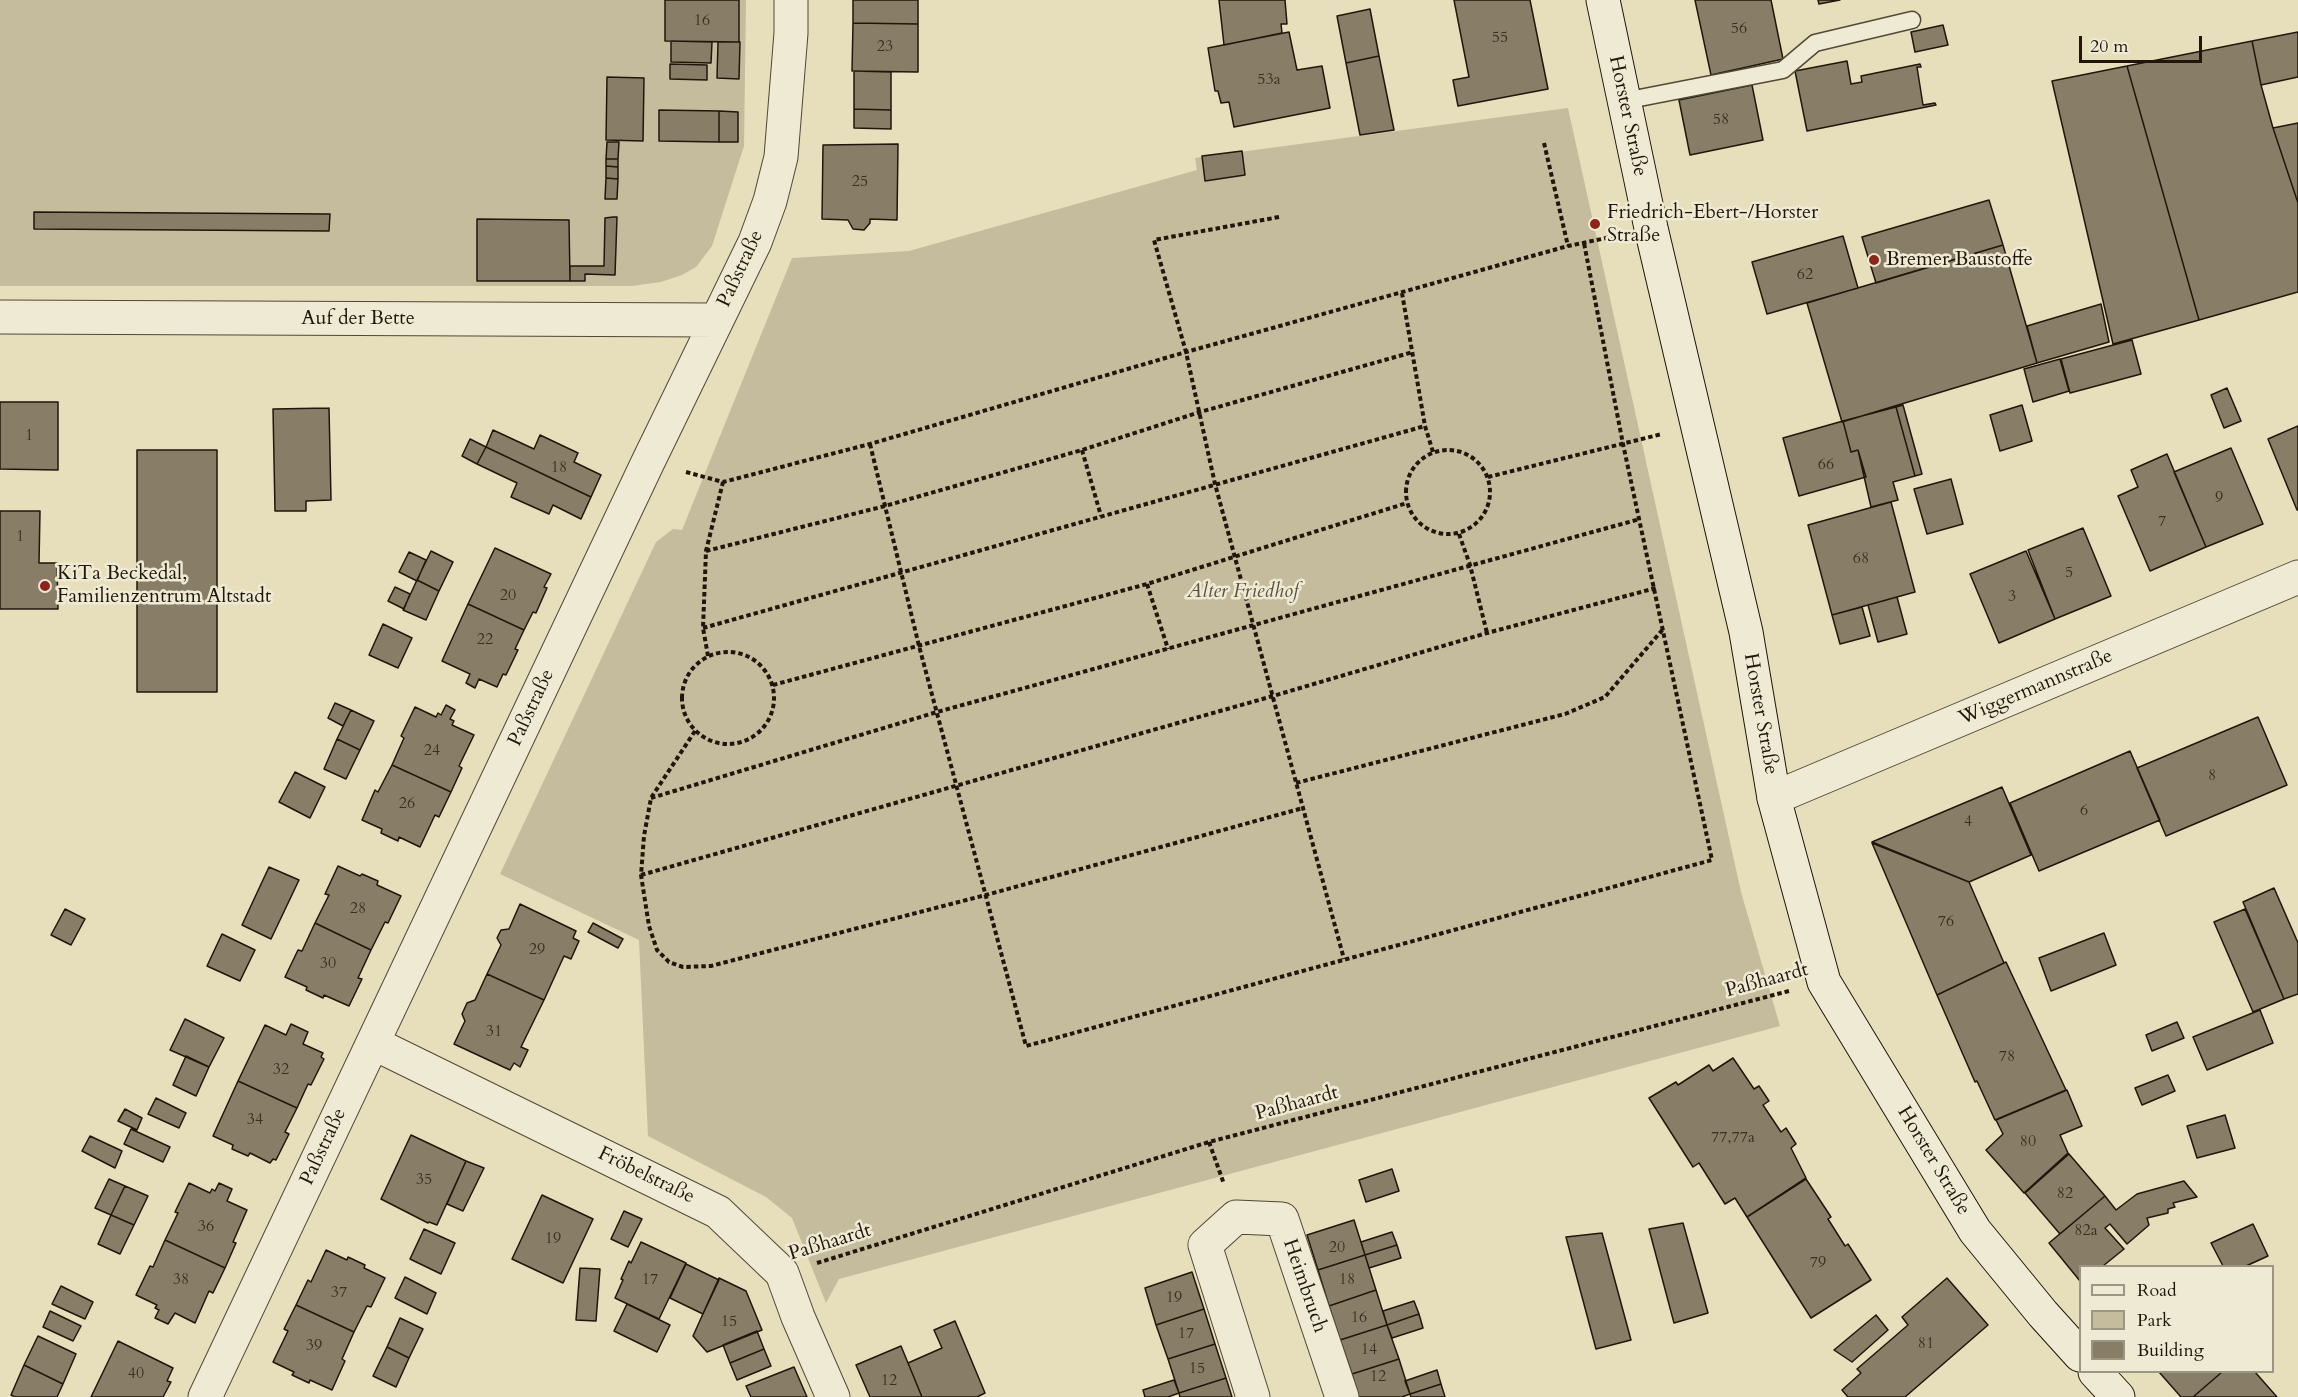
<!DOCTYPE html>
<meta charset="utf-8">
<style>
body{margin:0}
#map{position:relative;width:2298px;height:1397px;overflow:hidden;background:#e7debc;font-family:Cardo,serif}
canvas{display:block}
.legend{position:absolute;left:2079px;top:1265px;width:195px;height:108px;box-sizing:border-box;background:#efead3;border:2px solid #9d9583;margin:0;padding:8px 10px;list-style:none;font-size:18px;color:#21160a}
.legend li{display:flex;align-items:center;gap:12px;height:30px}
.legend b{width:30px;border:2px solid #9d9583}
.scale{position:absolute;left:2079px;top:36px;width:123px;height:27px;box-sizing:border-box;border:3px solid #21160a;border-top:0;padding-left:8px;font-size:18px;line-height:21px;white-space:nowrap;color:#21160a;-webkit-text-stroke:4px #efead3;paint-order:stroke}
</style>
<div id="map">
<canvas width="2298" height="1397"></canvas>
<ul class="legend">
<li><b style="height:8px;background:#efead3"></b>Road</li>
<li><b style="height:16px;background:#c5bc9e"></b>Park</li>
<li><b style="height:16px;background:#887e67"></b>Building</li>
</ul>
<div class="scale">20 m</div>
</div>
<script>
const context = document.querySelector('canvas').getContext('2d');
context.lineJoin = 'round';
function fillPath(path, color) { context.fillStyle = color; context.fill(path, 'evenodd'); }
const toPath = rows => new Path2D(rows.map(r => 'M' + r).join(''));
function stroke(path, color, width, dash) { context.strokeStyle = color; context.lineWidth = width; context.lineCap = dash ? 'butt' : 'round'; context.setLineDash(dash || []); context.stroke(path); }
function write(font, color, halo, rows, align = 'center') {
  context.font = font + ' Cardo,serif'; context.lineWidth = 5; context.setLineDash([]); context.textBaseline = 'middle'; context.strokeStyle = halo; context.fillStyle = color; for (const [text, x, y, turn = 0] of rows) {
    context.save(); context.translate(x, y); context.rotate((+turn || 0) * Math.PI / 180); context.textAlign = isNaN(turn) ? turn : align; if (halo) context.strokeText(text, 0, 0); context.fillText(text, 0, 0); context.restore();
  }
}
const green = toPath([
 [0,0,746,0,744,146,712,246,696,267,682,275,661,282,632,286,0,286],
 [1568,108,1741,892,1780,1026,839,1279,826,1303,792,1218,766,1197,648,1136,639,940,500,874,656,542,673,529,682,530,792,258,909,251,1197,170,1195,158]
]);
const building = toPath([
 [665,0,739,0,739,42,665,41,665,0],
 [853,0,918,0,918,24,853,23,853,0],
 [1219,0,1285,0,1287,24,1281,24,1282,33,1224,45,1219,0],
 [1454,0,1530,0,1548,89,1458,106,1453,80,1469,77,1454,0],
 [1695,0,1771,0,1783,59,1711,75,1695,0],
 [1818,0,1840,0,1819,4,1818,0],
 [1370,9,1379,56,1346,63,1337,16,1370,9],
 [853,23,918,24,918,72,852,71,853,23],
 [1943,25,1948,45,1915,52,1911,32,1943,25],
 [1289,32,1297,70,1322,66,1330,108,1234,127,1229,102,1221,103,1218,91,1215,91,1208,48,1289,32],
 [2298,32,2298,77,2261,85,2252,41,2298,32],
 [671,41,712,42,711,63,671,62,671,41],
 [2252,41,2261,85,2273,128,2298,203,2298,292,2199,320,2127,66,2252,41],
 [718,42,740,42,739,79,717,78,718,42],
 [1379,56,1394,130,1360,135,1346,63,1379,56],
 [1847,61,1851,84,1862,82,1861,76,1920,64,1921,67,1917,67,1923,105,1935,103,1936,105,1807,131,1795,71,1847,61],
 [670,64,707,65,707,80,670,79,670,64],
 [2127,66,2199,320,2113,344,2052,81,2127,66],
 [854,71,891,72,891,110,854,109,854,71],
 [607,77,644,78,643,141,606,140,607,77],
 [1752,85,1763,140,1690,155,1679,100,1752,85],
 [854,109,891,110,891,129,854,128,854,109],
 [659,110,719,111,719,142,659,141,659,110],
 [719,111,738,112,738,142,719,142,719,111],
 [2298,123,2298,203,2273,128,2298,123],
 [607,142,619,142,618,159,606,159,607,142],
 [898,144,897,220,870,219,870,223,864,230,853,229,848,220,822,219,823,145,898,144],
 [1242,151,1245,175,1205,181,1202,156,1242,151],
 [606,159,618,159,618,167,606,166,606,159],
 [606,166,618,167,618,179,606,178,606,166],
 [606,178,618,179,617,199,605,199,606,178],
 [1989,200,2003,245,1876,283,1862,237,1989,200],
 [34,212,330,214,329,231,34,229,34,212],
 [613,217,617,217,615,275,585,274,585,281,570,281,570,266,604,266,605,218,613,217],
 [477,219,569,220,570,281,477,281,477,219],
 [1843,236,1858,288,1767,314,1752,262,1843,236],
 [2003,245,2037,363,1842,422,1807,303,2003,245],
 [2101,304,2109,342,2037,363,2027,326,2101,304],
 [2132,340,2141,374,2070,393,2061,359,2132,340],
 [2060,359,2069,391,2033,402,2024,369,2060,359],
 [2227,388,2241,421,2224,428,2211,395,2227,388],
 [0,402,58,402,58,470,0,469,0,402],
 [1903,405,1922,474,1915,476,1896,407,1903,405],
 [2022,405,2032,441,2000,451,1990,415,2022,405],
 [1896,407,1915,476,1893,482,1898,500,1871,507,1858,450,1851,452,1843,421,1896,407],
 [329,408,331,500,306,501,306,511,275,511,273,409,329,408],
 [1843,421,1851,452,1858,450,1866,477,1799,496,1783,438,1843,421],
 [2298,426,2298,510,2297,510,2268,439,2298,426],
 [493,430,534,449,540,435,578,453,574,462,601,475,591,497,486,447,493,430],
 [470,439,486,447,477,464,462,456,470,439],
 [486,447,591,497,581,519,553,505,549,514,511,497,517,483,477,464,486,447],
 [2231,448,2263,524,2206,547,2174,472,2231,448],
 [137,450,217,450,217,692,137,692,137,450],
 [2167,454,2206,547,2150,571,2118,496,2138,487,2131,470,2167,454],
 [1951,479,1963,524,1927,534,1914,489,1951,479],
 [1891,502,1915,592,1832,615,1808,525,1891,502],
 [0,511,40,511,39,563,57,563,58,609,0,609,0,511],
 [2083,528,2111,596,2055,619,2028,550,2083,528],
 [495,548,551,574,544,587,547,588,536,613,533,612,524,630,468,604,495,548],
 [431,551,453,562,439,591,417,580,431,551],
 [2026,551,2055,619,1999,643,1970,574,2026,551],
 [409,552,426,560,417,581,399,572,409,552],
 [417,580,439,591,426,620,403,610,417,580],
 [395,587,410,594,404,609,388,601,395,587],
 [1897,597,1907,634,1878,642,1868,605,1897,597],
 [468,604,524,630,515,649,518,650,506,675,503,674,497,687,479,679,475,688,466,683,470,674,442,661,468,604],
 [1862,607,1870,636,1840,644,1832,615,1862,607],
 [383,624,412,638,398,668,369,655,383,624],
 [335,703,351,710,343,726,328,718,335,703],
 [446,705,455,710,450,719,454,721,452,725,474,735,459,766,462,768,451,792,392,765,404,738,401,736,415,707,436,717,438,713,441,715,446,705],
 [351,710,374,721,360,750,337,739,351,710],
 [2258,717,2287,785,2166,836,2137,768,2258,717],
 [337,739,360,750,346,779,324,769,337,739],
 [2130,751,2160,820,2039,871,2010,803,2130,751],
 [392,765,451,792,439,817,435,815,420,847,399,837,398,841,381,833,382,829,362,820,375,790,378,792,392,765],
 [295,772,325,787,310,818,279,802,295,772],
 [2002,787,2031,855,1969,882,1872,842,2002,787],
 [1872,843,1969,882,2004,963,1937,995,1872,843],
 [338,866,360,876,362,874,378,881,377,885,401,896,388,923,385,922,371,950,315,923,329,895,325,894,338,866],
 [269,867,299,880,271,939,242,925,269,867],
 [2274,888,2298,943,2298,994,2284,999,2243,902,2274,888],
 [520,904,576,931,573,938,579,941,571,959,564,956,544,1000,487,974,501,945,497,938,501,930,509,929,520,904],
 [65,909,85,919,71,945,51,935,65,909],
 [2245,909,2284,999,2253,1012,2214,922,2245,909],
 [315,923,371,950,358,978,362,979,349,1006,324,995,323,998,306,990,307,987,285,977,298,950,302,951,315,923],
 [593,923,623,939,618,948,588,932,593,923],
 [2104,933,2116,965,2051,991,2039,958,2104,933],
 [222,934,255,950,240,981,207,966,222,934],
 [2006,962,2066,1090,1995,1120,1977,1081,1975,1082,1937,995,2006,962],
 [487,974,544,1000,521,1047,528,1050,520,1067,514,1063,510,1070,454,1044,465,1021,462,1014,467,1003,475,1000,487,974],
 [2260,1010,2273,1043,2207,1070,2193,1037,2260,1010],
 [185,1019,224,1038,209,1067,170,1050,185,1019],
 [2177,1022,2184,1038,2152,1051,2146,1035,2177,1022],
 [291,1024,308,1032,303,1044,323,1053,321,1057,324,1059,311,1085,308,1084,297,1108,238,1081,265,1025,286,1035,291,1024],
 [186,1056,209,1067,196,1096,173,1085,186,1056],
 [1733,1058,1754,1089,1759,1086,1769,1101,1763,1105,1781,1132,1786,1128,1796,1144,1791,1148,1806,1178,1747,1217,1735,1198,1725,1204,1699,1163,1693,1167,1649,1098,1676,1082,1678,1085,1709,1065,1713,1071,1733,1058],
 [2168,1075,2175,1091,2142,1105,2135,1088,2168,1075],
 [238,1081,297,1108,285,1132,289,1134,276,1160,273,1159,270,1163,250,1153,248,1156,232,1149,233,1145,213,1136,238,1081],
 [2067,1090,2082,1126,2060,1135,2068,1153,2024,1193,1986,1150,2003,1134,1996,1120,2067,1090],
 [156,1098,186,1113,179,1128,148,1114,156,1098],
 [125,1109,142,1118,137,1130,118,1121,125,1109],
 [2225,1115,2235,1148,2197,1158,2187,1126,2225,1115],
 [131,1129,170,1147,163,1162,124,1144,131,1129],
 [411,1135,466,1161,437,1225,429,1222,428,1223,381,1199,411,1135],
 [90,1136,122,1151,115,1168,82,1151,90,1136],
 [2069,1154,2105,1196,2060,1234,2025,1193,2069,1154],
 [466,1161,484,1168,463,1211,447,1204,466,1161],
 [1392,1169,1399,1191,1366,1202,1359,1180,1392,1169],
 [109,1179,125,1186,111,1215,95,1208,109,1179],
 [1806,1179,1831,1217,1828,1219,1845,1246,1848,1244,1871,1280,1811,1318,1747,1217,1806,1179],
 [2184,1181,2197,1197,2173,1203,2175,1207,2168,1209,2168,1213,2147,1218,2149,1225,2127,1244,2110,1224,2105,1228,2124,1249,2103,1266,2080,1266,2080,1281,2049,1243,2105,1196,2116,1210,2137,1194,2184,1181],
 [189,1183,210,1193,212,1189,215,1191,219,1183,232,1189,227,1201,247,1210,233,1242,236,1243,225,1268,165,1240,178,1213,175,1212,189,1183],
 [125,1186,148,1196,134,1225,111,1215,125,1186],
 [542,1195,593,1219,563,1283,512,1259,542,1195],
 [624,1211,642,1219,628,1247,611,1239,624,1211],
 [111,1215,134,1225,120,1254,98,1244,111,1215],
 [1354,1220,1365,1255,1318,1270,1307,1235,1354,1220],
 [1683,1223,1708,1313,1674,1323,1649,1229,1683,1223],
 [2253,1224,2268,1256,2246,1266,2223,1266,2211,1243,2253,1224],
 [424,1229,455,1243,441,1274,410,1259,424,1229],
 [1392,1232,1397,1245,1365,1255,1361,1242,1392,1232],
 [1602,1233,1631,1340,1596,1349,1566,1237,1602,1233],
 [165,1240,225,1268,213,1293,209,1291,195,1323,175,1313,168,1324,155,1318,159,1310,155,1308,157,1305,136,1295,150,1266,153,1267,165,1240],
 [641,1242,686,1263,659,1319,615,1298,623,1280,621,1279,629,1261,631,1263,641,1242],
 [1397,1245,1401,1258,1369,1268,1365,1255,1397,1245],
 [326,1250,347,1260,348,1257,365,1265,364,1268,385,1278,371,1307,367,1306,354,1332,296,1305,308,1280,311,1282,326,1250],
 [1365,1255,1376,1290,1329,1306,1318,1270,1365,1255],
 [686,1264,719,1280,703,1314,670,1298,686,1264],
 [580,1268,600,1269,596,1321,576,1320,580,1268],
 [1192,1272,1204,1309,1156,1325,1145,1288,1192,1272],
 [405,1277,436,1293,427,1314,395,1298,405,1277],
 [719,1278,746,1291,762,1330,707,1352,693,1336,719,1278],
 [1947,1278,1988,1325,1905,1397,1848,1397,1842,1390,1861,1373,1857,1369,1908,1325,1902,1317,1947,1278],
 [61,1286,93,1302,85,1319,52,1304,61,1286],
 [1376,1290,1387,1325,1340,1340,1329,1306,1376,1290],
 [1414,1301,1419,1314,1387,1325,1383,1311,1414,1301],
 [627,1304,670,1325,657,1352,614,1331,627,1304],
 [296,1305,354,1332,342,1359,345,1361,332,1390,310,1380,309,1383,292,1375,294,1372,273,1362,288,1331,284,1329,296,1305],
 [1204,1309,1215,1344,1168,1359,1156,1325,1204,1309],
 [50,1311,81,1326,73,1341,43,1327,50,1311],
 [1419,1314,1423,1328,1392,1338,1387,1325,1419,1314],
 [1876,1315,1888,1330,1852,1362,1834,1350,1876,1315],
 [400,1318,423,1329,409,1358,387,1347,400,1318],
 [955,1321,985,1393,977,1397,922,1397,908,1363,942,1348,934,1330,955,1321],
 [1387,1325,1399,1359,1352,1374,1340,1340,1387,1325],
 [757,1331,764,1349,730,1363,723,1345,757,1331],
 [38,1336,76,1354,63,1384,24,1365,38,1336],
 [118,1341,173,1368,167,1381,171,1382,163,1397,91,1397,118,1341],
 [1215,1344,1226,1378,1179,1393,1168,1359,1215,1344],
 [901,1346,922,1397,870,1397,856,1365,901,1346],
 [387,1347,409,1358,396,1387,373,1376,387,1347],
 [764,1349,771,1366,737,1380,730,1363,764,1349],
 [1399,1359,1410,1394,1402,1397,1358,1397,1352,1374,1399,1359],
 [24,1365,63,1384,57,1397,15,1397,11,1395,24,1365],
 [794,1367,807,1397,751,1397,746,1386,794,1367],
 [1437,1370,1441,1384,1410,1394,1405,1381,1437,1370],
 [2159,1372,2222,1372,2193,1397,2181,1397,2159,1372],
 [2222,1372,2255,1372,2277,1397,2193,1397,2222,1372],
 [1226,1378,1232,1397,1180,1397,1179,1393,1226,1378],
 [1174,1380,1179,1393,1168,1397,1145,1397,1143,1390,1174,1380],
 [1441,1384,1445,1397,1411,1397,1410,1394,1441,1384]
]);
const path = toPath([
 [1544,143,1568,246],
 [1279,217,1154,240,1186,352,1215,484,1344,959],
 [1402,293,1425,426,1433,452],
 [870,444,919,646,1026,1046,1712,860,1623,444,1584,243],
 '1406 492a42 42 0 1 1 84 0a42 42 0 1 1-84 0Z',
 [1082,450,1101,516],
 [686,472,723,482,870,444,1186,352,1568,246,1616,236],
 [1488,477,1662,434],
 [1459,534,1470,565,1487,633],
 [706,551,885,506,1082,450,1200,412,1413,352],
 [1147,584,1168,649],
 [703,628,1425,426],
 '682 698a46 46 0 1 1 92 0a46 46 0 1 1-92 0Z',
 [708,656,703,628,706,551,723,482],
 [773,685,1147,584,1407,503],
 [695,731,651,798,644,836,641,875,649,926,657,950,669,962,683,967,711,966,986,895,1303,808],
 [1296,783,1565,714,1605,697,1664,628],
 [651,798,937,712,1640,519],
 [641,875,1273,696,1487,633,1656,588],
 [1209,1142,1224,1184],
 [817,1263,1209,1142,1789,991]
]);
const service = toPath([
 [1624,101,1783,70,1815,43,1912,20]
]);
const minor = toPath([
 [0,317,717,320],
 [1774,798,2298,577],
 [373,1043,718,1212,782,1273,798,1317,833,1397],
 [205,1397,648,462,755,242,770,201,781,157,791,33,791,0],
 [1253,1397,1205,1245,1236,1217,1282,1219,1342,1397]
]);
const secondary = toPath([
 [1603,0,1651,228,1746,632,1774,798,1824,982,1975,1231,2043,1314,2080,1355],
 [2095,1372,2118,1397]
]);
const markers = [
 [1595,224,6,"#8f2418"],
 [1874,260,6,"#8f2418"],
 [45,586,6,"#8f2418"]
];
const numberNames = [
 ["16",702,21],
 ["56",1739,29],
 ["55",1500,38],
 ["23",885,47],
 ["53a",1269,80],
 ["58",1721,120],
 ["25",860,182],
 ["62",1805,275],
 ["1",29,436],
 ["66",1826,465],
 ["18",559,468],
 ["9",2219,498],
 ["7",2162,522],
 ["1",20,537],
 ["68",1861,559],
 ["5",2069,573],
 ["20",508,596],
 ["3",2012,597],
 ["22",485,640],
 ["24",432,751],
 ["8",2212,776],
 ["26",407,804],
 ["6",2084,811],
 ["4",1968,822],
 ["28",358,909],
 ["76",1946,922],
 ["29",537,950],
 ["30",328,964],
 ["31",494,1032],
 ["78",2007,1057],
 ["32",281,1070],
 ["34",255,1120],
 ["77,77a",1733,1138],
 ["80",2028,1142],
 ["35",424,1180],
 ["82",2065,1194],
 ["36",206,1227],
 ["82a",2086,1231],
 ["19",553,1239],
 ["20",1337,1248],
 ["79",1818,1263],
 ["38",181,1280],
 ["17",650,1280],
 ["18",1347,1280],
 ["37",339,1293],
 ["19",1174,1298],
 ["16",1359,1318],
 ["15",729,1322],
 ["17",1186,1334],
 ["81",1926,1344],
 ["39",314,1346],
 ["14",1369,1350],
 ["15",1197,1369],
 ["40",136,1374],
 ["12",1378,1377],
 ["12",889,1381]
];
const streetNames = [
 ["Horster Straße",1627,116,78],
 ["Paßstraße",741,269,-65],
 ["Auf der Bette",358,319],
 ["Wiggermannstraße",2036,688,-23],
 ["Paßstraße",532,708,-65],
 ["Horster Straße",1760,714,80],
 ["Paßhaardt",1767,981,-15],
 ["Paßhaardt",1297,1104,-15],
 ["Paßstraße",324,1147,-65],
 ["Horster Straße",1933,1161,59],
 ["Fröbelstraße",646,1176,26],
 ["Paßhaardt",830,1243,-17],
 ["Heimbruch",1304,1286,71]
];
const poiNames = [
 ["Friedrich-Ebert-/Horster",1607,213],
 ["Straße",1607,236],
 ["Bremer Baustoffe",1886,260],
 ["KiTa Beckedal,",57,574],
 ["Familienzentrum Altstadt",57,597]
];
const parkNames = [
 ["Alter Friedhof",1243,592]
];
fillPath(green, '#c5bc9e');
fillPath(building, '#887e67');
stroke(building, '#21160a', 1.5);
stroke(service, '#524836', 19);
stroke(minor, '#524836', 35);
stroke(secondary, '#21160a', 35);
stroke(path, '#21160a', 4, [4.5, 3]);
stroke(service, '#efead3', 16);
stroke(minor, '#efead3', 33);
stroke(secondary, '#efead3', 33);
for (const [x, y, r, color] of markers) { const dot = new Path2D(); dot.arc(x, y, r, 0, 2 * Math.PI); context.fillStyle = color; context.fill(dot); stroke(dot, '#efead3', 2); }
write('16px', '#3b3021', null, numberNames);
write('20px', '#21160a', '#efead3', streetNames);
write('20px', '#21160a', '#efead3', poiNames, 'left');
write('italic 20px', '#5a503e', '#efead3', parkNames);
</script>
